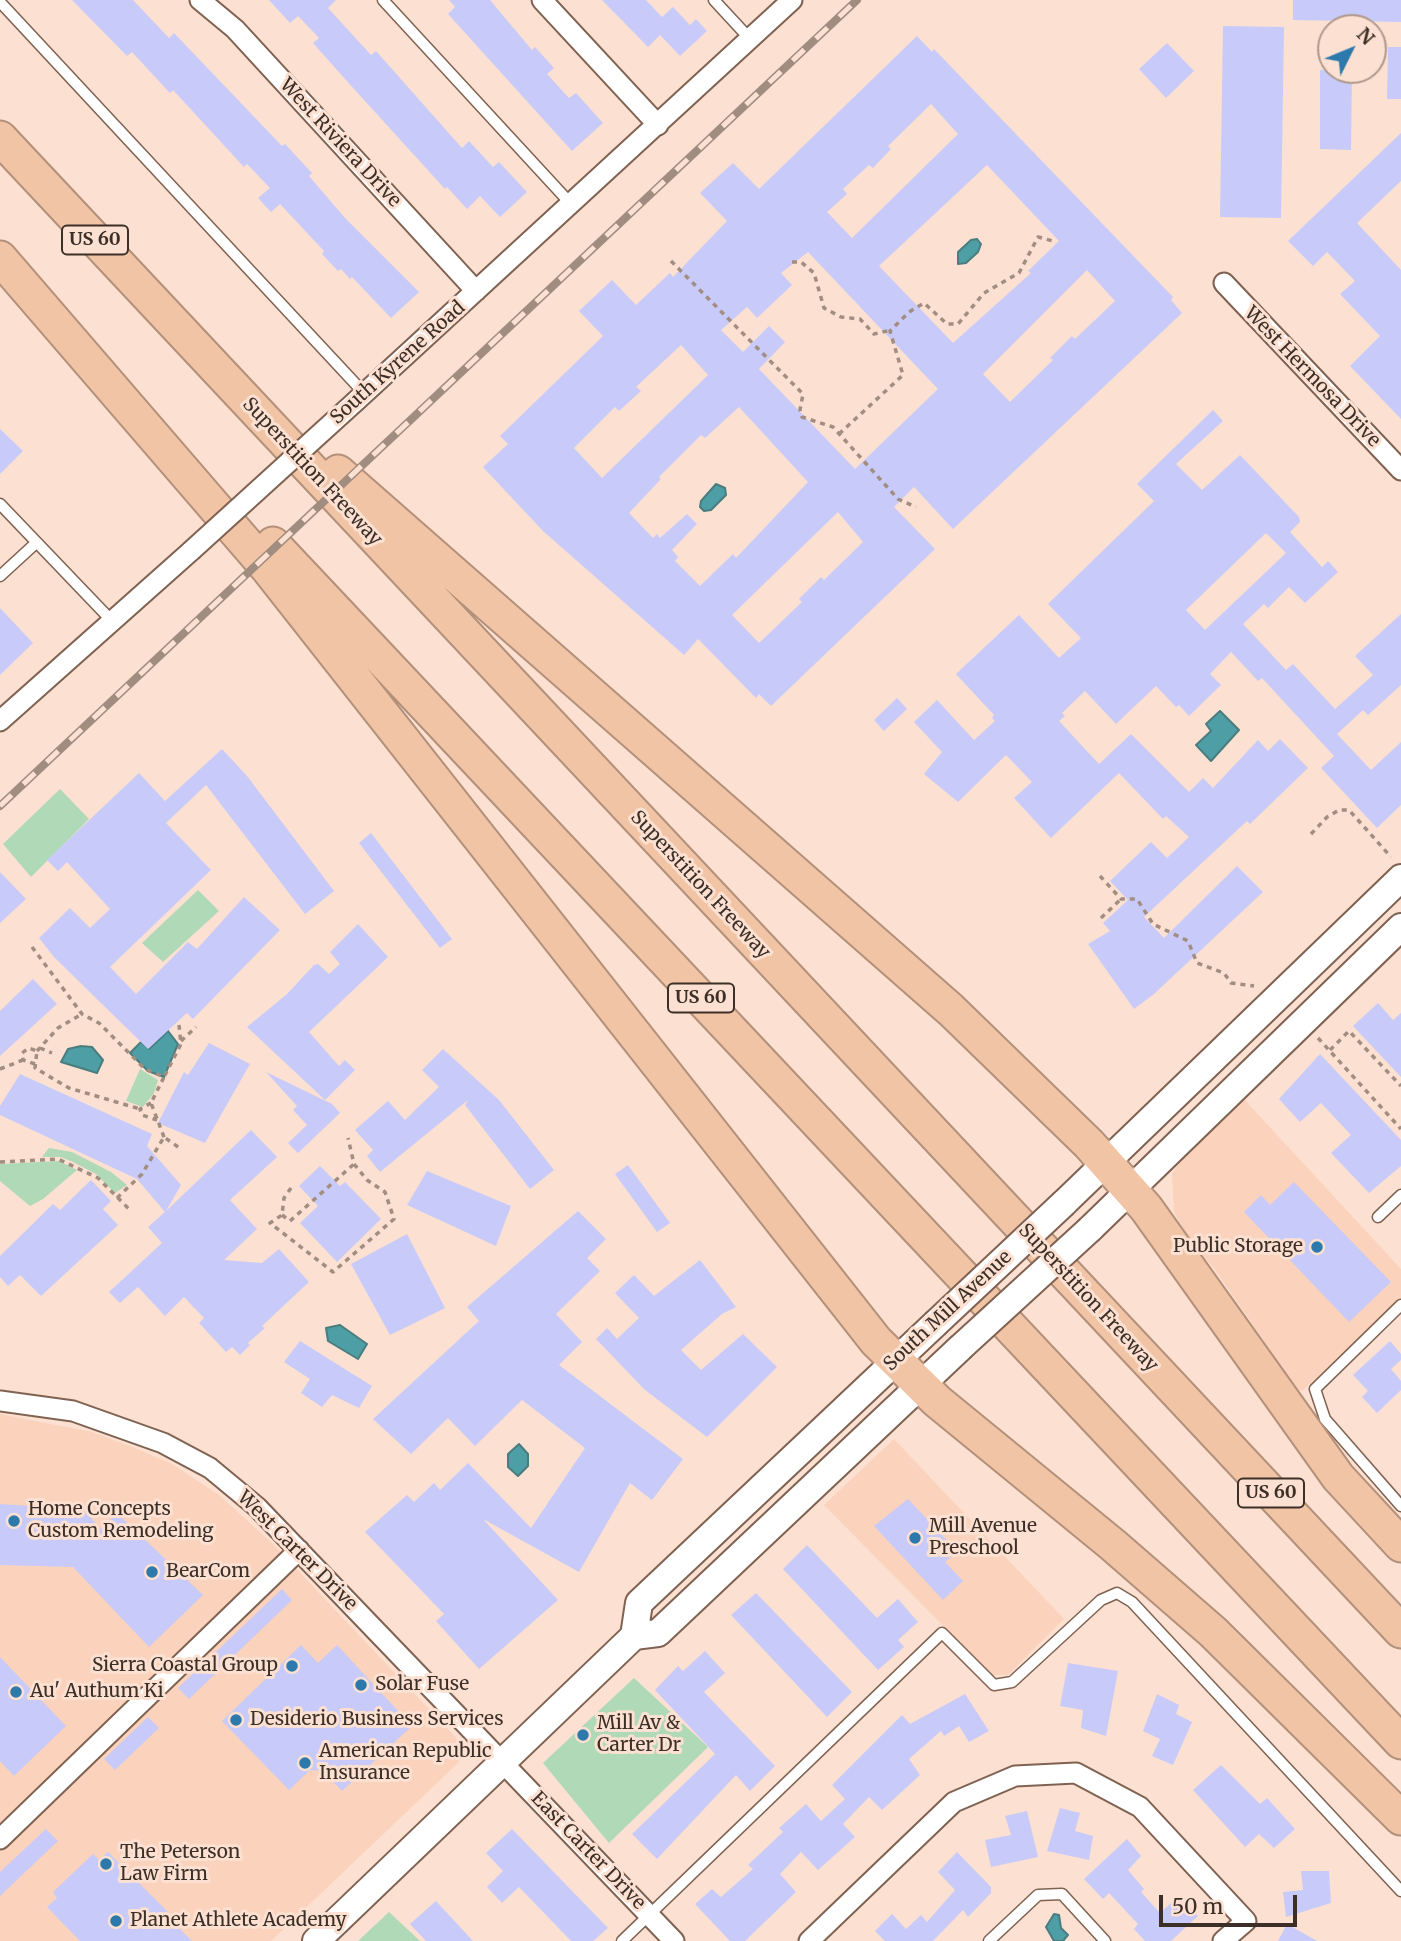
<!DOCTYPE html>
<style>
body{margin:0}
#map{position:relative;width:1401px;height:1941px;overflow:hidden;background:#fce0d1;font-family:Merriweather,serif}
canvas{display:block}
.north{position:absolute;left:1317px;top:14px;width:70px;height:70px;box-sizing:border-box;background:#fce0d1;border:2px solid #af998d;border-radius:50%;rotate:47deg;font-size:19px;font-weight:700;line-height:28px;text-align:center;color:#3c2f27}
.north::after{content:'';display:block;margin:auto;width:24px;height:32px;background:#2e79ac;clip-path:polygon(50% 0,100% 100%,50% 72%,0 100%)}
.scale{position:absolute;left:1159px;top:1895px;width:138px;height:32px;box-sizing:border-box;border:4px solid #3c2f27;border-top:0;padding-left:9px;font-size:21px;line-height:24px;white-space:nowrap;color:#3c2f27;-webkit-text-stroke:5px #fce0d1;paint-order:stroke}
</style>
<div id="map">
<canvas width="1401" height="1941"></canvas>
<div class="north">N</div>
<div class="scale">50 m</div>
</div>
<script>
const context = document.querySelector('canvas').getContext('2d');
context.lineJoin = 'round';
function fillPath(path, color) { context.fillStyle = color; context.fill(path, 'evenodd'); }
const toPath = rows => new Path2D(rows.map(r => 'M' + r).join(''));
function stroke(path, color, width, dash) { context.strokeStyle = color; context.lineWidth = width; context.lineCap = dash ? 'butt' : 'round'; context.setLineDash(dash || []); context.stroke(path); }
function write(font, color, halo, rows, align = 'center') {
  context.font = font + ' Merriweather,serif'; context.lineWidth = 6; context.setLineDash([]); context.textBaseline = 'middle'; context.strokeStyle = halo; context.fillStyle = color; for (const [text, x, y, turn = 0] of rows) {
    context.save(); context.translate(x, y); context.rotate((+turn || 0) * Math.PI / 180); context.textAlign = isNaN(turn) ? turn : align; if (halo) context.strokeText(text, 0, 0); context.fillText(text, 0, 0); context.restore();
  }
}
const built = toPath([
 [1242,1097,1401,1269,1401,1298,1303,1390,1293,1392,1263,1340,1213,1267,1187,1238,1174,1212,1172,1174,1183,1156],
 [0,1414,92,1432,130,1446,172,1464,219,1495,273,1544,460,1742,462,1754,458,1763,271,1941,0,1941],
 [894,1439,1064,1619,1008,1675,992,1675,824,1505]
]);
const green = toPath([
 [60,789,89,819,31,877,3,844],
 [198,890,219,911,163,962,142,943],
 [140,1069,158,1080,154,1093,143,1107,126,1101],
 [49,1148,72,1152,111,1172,127,1185,115,1193,96,1174,71,1161,60,1157,42,1157],
 [59,1161,77,1170,43,1199,30,1206,0,1181,0,1164],
 [634,1678,708,1747,609,1843,543,1763],
 [389,1912,420,1941,358,1941]
]);
const water = toPath([
 [977,239,981,244,978,252,966,263,958,264,958,252,971,240,977,239],
 [716,484,725,488,726,495,711,510,704,511,700,507,701,501,716,484],
 [1220,711,1239,730,1211,761,1196,745,1211,731,1206,724,1220,711],
 [168,1031,178,1044,164,1077,148,1071,130,1053,141,1042,149,1049,168,1031],
 [81,1046,92,1047,103,1060,97,1073,61,1062,68,1049,81,1046],
 [340,1325,367,1344,358,1359,328,1341,326,1328,340,1325],
 [519,1444,528,1454,528,1466,518,1476,508,1467,508,1454,519,1444],
 [1054,1914,1059,1915,1061,1928,1068,1935,1063,1941,1054,1941,1046,1927,1054,1914]
]);
const building = toPath([
 [72,0,133,0,169,38,174,33,282,146,285,144,312,173,309,176,345,218,419,292,391,318,352,277,350,279,341,269,338,271,322,254,324,251,280,204,271,212,258,198,270,188,247,164,244,167,173,90,170,93,132,52,127,56],
 [269,0,336,0,328,8,371,55,376,51,462,148,469,141,493,167,499,162,527,192,500,217,480,196,467,209,447,187,445,189,345,79,313,43,319,38,298,16,290,23],
 [449,0,490,0,532,50,535,47,554,68,547,74,569,98,576,93,603,123,572,151,448,14,455,7],
 [602,0,646,0,662,17,673,7,690,25,696,19,707,31,680,56,660,35,648,47],
 [1293,0,1401,0,1401,22,1293,20],
 [1223,26,1284,27,1281,218,1220,217],
 [917,36,932,52,934,49,1173,297,1171,300,1182,313,953,529,914,487,894,507,935,549,771,706,759,694,756,698,698,639,684,655,543,531,483,467,508,444,500,436,603,336,579,311,612,280,636,305,670,273,673,277,727,221,700,193,733,163,759,189],
 [931,104,958,134,852,238,827,212,847,194,843,189,869,165,873,168,891,149,888,146],
 [987,165,1059,241,1028,271,1031,273,953,343,879,266],
 [808,252,938,389,855,469,759,369,785,342,769,326,743,352,721,330,747,307,757,318,792,285,781,273],
 [1087,270,1115,301,1075,339,1072,336,1050,358,1053,360,1010,402,983,374],
 [681,345,708,375,602,478,574,448,615,407,619,411,641,391,636,387],
 [739,407,808,482,736,558,733,554,700,586,675,561,678,557,672,550,697,524,687,514,660,538,657,534,653,538,629,513,661,479,659,477,701,435,705,438],
 [838,512,863,542,824,580,821,577,799,599,802,602,759,643,732,615],
 [1167,43,1194,71,1166,98,1139,69],
 [1388,47,1401,47,1401,99,1387,99],
 [1320,70,1352,70,1351,150,1320,149],
 [1401,133,1401,181,1357,223,1401,270,1401,419,1350,366,1380,336,1340,294,1355,281,1327,252,1313,266,1288,241],
 [1213,410,1223,421,1176,464,1202,490,1240,455,1299,517,1300,522,1290,532,1322,567,1328,561,1338,572,1305,603,1289,587,1268,608,1264,604,1243,624,1286,670,1293,664,1335,709,1373,675,1355,656,1401,614,1401,685,1368,715,1363,710,1337,734,1371,770,1401,742,1401,805,1377,828,1321,768,1334,756,1262,678,1258,681,1231,652,1210,674,1221,685,1189,716,1179,705,1176,707,1156,686,1116,724,1085,691,1062,713,1065,716,1059,721,1099,764,1131,734,1189,792,1203,778,1213,788,1258,740,1268,751,1280,739,1308,768,1250,824,1247,821,1144,917,1164,938,1237,866,1263,892,1154,994,1134,1009,1088,944,1110,931,1103,923,1128,900,1110,881,1151,842,1167,858,1189,837,1166,816,1163,819,1119,773,1051,838,1014,798,1032,782,1006,755,958,802,924,774,942,752,914,722,937,700,974,740,995,721,992,718,994,715,956,674,1019,615,1059,658,1081,638,1048,604,1154,501,1137,484],
 [1266,533,1286,553,1205,630,1186,610],
 [0,429,23,451,0,474],
 [0,608,33,643,0,675],
 [897,698,907,709,884,731,874,720],
 [222,749,247,776,334,891,305,914,206,785,166,823,211,870,110,967,136,994,188,942,197,949,244,897,280,930,193,1019,187,1013,148,1049,54,957,39,938,70,908,90,928,110,909,67,862,58,871,47,860,139,773,165,801],
 [371,833,452,939,440,948,359,843],
 [0,872,26,899,0,923],
 [358,924,388,957,309,1032,339,1066,345,1060,355,1070,325,1100,247,1027,287,994,314,965,318,964,329,974,340,964,330,952],
 [33,979,57,1004,0,1056,0,1011],
 [1378,1003,1393,1020,1401,1013,1401,1077,1353,1026],
 [209,1043,250,1064,205,1143,158,1123,184,1072,188,1075],
 [443,1049,499,1100,554,1170,530,1189,465,1105,468,1100,380,1172,367,1156,373,1150,355,1130,388,1101,405,1120,439,1087,422,1070],
 [1320,1054,1401,1140,1401,1166,1369,1193,1331,1153,1351,1135,1321,1103,1300,1122,1279,1099],
 [266,1072,332,1104,340,1113,298,1153,288,1143,307,1125,293,1110,297,1106],
 [20,1074,152,1134,147,1146,181,1185,166,1211,251,1130,277,1157,230,1200,257,1229,224,1260,262,1263,279,1249,309,1282,262,1326,265,1328,248,1343,250,1345,240,1355,232,1347,226,1352,199,1323,204,1318,184,1297,165,1316,138,1287,120,1303,109,1292,162,1243,148,1227,165,1212,137,1179,0,1115,0,1106],
 [628,1165,670,1223,657,1232,615,1174],
 [320,1166,340,1186,345,1182,381,1219,337,1262,300,1223,318,1206,299,1186],
 [427,1171,511,1206,496,1246,407,1205],
 [91,1180,111,1201,103,1209,118,1225,41,1296,20,1275,8,1286,0,1277,0,1256,53,1204,60,1210],
 [1294,1182,1391,1282,1349,1322,1244,1212,1261,1195,1270,1205],
 [578,1211,606,1239,587,1258,600,1271,556,1314,582,1342,559,1365,683,1459,652,1500,630,1483,579,1572,483,1519,558,1600,479,1669,436,1621,444,1614,365,1532,407,1495,414,1502,434,1483,440,1490,468,1463,531,1528,585,1448,522,1400,475,1446,448,1418,411,1454,373,1419,479,1321,467,1307],
 [407,1234,445,1308,390,1335,351,1264],
 [700,1260,736,1307,722,1314,681,1350,701,1370,743,1334,777,1367,707,1437,645,1390,596,1339,607,1328,617,1339,639,1318,615,1293,634,1275,654,1296],
 [300,1341,372,1386,359,1408,332,1395,322,1407,301,1393,310,1379,284,1362],
 [1390,1341,1401,1354,1401,1360,1391,1369,1401,1381,1401,1390,1377,1413,1362,1397,1368,1391,1353,1375],
 [908,1499,957,1551,945,1562,963,1581,943,1600,874,1526],
 [0,1504,83,1509,101,1529,117,1513,203,1595,149,1647,73,1567,0,1565],
 [807,1545,877,1618,898,1599,918,1622,898,1640,904,1647,878,1670,783,1569],
 [282,1589,292,1600,189,1699,178,1688],
 [756,1593,852,1692,827,1717,731,1615],
 [301,1645,318,1663,337,1645,412,1726,342,1791,323,1771,310,1770,289,1790,222,1721],
 [705,1651,725,1673,704,1692,775,1766,750,1791,736,1775,657,1859,632,1834,715,1754,655,1690,678,1666,683,1671],
 [0,1657,66,1726,14,1776,0,1761],
 [1068,1663,1118,1671,1106,1736,1081,1728,1083,1710,1060,1706],
 [965,1694,989,1731,969,1742,959,1726,944,1736,941,1731,909,1759,920,1775,882,1810,869,1797,843,1824,855,1837,818,1870,801,1852,780,1874,796,1892,745,1941,730,1941,695,1904,712,1889,721,1897,753,1869,748,1865,783,1832,779,1828,806,1804,821,1821,845,1799,832,1785,902,1715,910,1724],
 [1157,1694,1179,1705,1176,1714,1192,1722,1173,1765,1152,1756,1160,1739,1143,1731],
 [148,1717,159,1728,115,1770,104,1759],
 [1221,1765,1260,1804,1267,1798,1295,1829,1274,1848,1259,1834,1245,1847,1193,1790],
 [1060,1808,1080,1813,1075,1831,1093,1836,1089,1860,1047,1851],
 [1027,1811,1038,1857,991,1867,985,1840,1011,1835,1005,1816],
 [46,1829,58,1841,0,1896,0,1872],
 [512,1829,608,1928,593,1941,571,1941,519,1887,502,1903,487,1887,503,1871,486,1853],
 [1127,1839,1141,1856,1128,1870,1144,1889,1141,1892,1160,1913,1179,1896,1198,1916,1171,1941,1145,1941,1134,1929,1138,1924,1109,1893,1103,1899,1084,1879],
 [108,1852,179,1923,176,1925,192,1941,80,1941,47,1907,57,1898,53,1892,93,1854,99,1860],
 [957,1852,991,1887,991,1893,968,1917,963,1910,933,1941,885,1941,875,1931,892,1914,906,1929,921,1915,927,1922,955,1890,938,1872],
 [1301,1871,1329,1871,1331,1903,1286,1917,1283,1892,1303,1890],
 [436,1901,473,1941,426,1941,410,1924],
 [1287,1924,1317,1941,1278,1941]
]);
const path = toPath([
 [671,261,803,394,800,410,802,417,833,427,898,499,916,507],
 [792,262,801,262,814,273,824,308,841,317,860,319,874,334,891,330],
 [839,434,903,375,890,331,909,312,924,303,947,324,958,324,984,293,1019,273,1038,237,1053,241],
 [1311,834,1327,817,1339,810,1349,810,1391,857],
 [1100,876,1121,899,1137,899,1153,924,1188,941,1197,963,1224,973,1231,983,1254,986],
 [1101,918,1121,899],
 [32,947,82,1014,99,1023,145,1069,164,1077,181,1044,179,1025],
 [1318,1038,1401,1129],
 [181,1041,196,1027],
 [40,1048,52,1053],
 [1330,1050,1349,1031,1401,1086],
 [37,1051,58,1028,82,1014],
 [35,1064,23,1060,22,1053,29,1048,37,1051,35,1068,69,1088,140,1109],
 [0,1069,23,1060],
 [151,1103,140,1109,142,1115,157,1120],
 [164,1137,151,1103,164,1077],
 [0,1162,58,1159,98,1178,131,1211],
 [291,1188,284,1198,282,1215,270,1223,333,1272,394,1219,385,1192,367,1180,354,1164,348,1138],
 [117,1198,142,1174,164,1137,181,1149],
 [282,1215,290,1221,354,1164]
]);
const service = toPath([
 [383,0,571,204],
 [714,0,750,39],
 [0,2,364,393],
 [0,504,112,621],
 [0,576,36,543],
 [1378,1217,1401,1195],
 [1401,1305,1315,1389,1325,1419,1401,1506],
 [622,1941,942,1633,994,1685,1012,1682,1101,1600,1117,1593,1132,1602,1401,1891],
 [989,1941,1038,1895,1062,1894,1105,1941]
]);
const minor = toPath([
 [200,0,235,29,476,291],
 [542,0,658,125],
 [1224,283,1401,470],
 [356,401,792,0],
 [0,721,191,551],
 [0,1401,73,1411,163,1443,210,1468,257,1507,674,1941],
 [0,1839,299,1550],
 [809,1941,954,1802,1015,1776,1076,1773,1140,1807,1246,1921,1223,1941]
]);
const secondary = toPath([
 [1064,1203,1401,878],
 [1090,1229,1401,927],
 [634,1636,639,1603,935,1324],
 [316,1941,634,1636,658,1633,960,1348]
]);
const motorway = toPath([
 [0,138,1401,1631],
 [0,258,269,570,876,1341,937,1401,1113,1545,1213,1632,1401,1818],
 [338,472,951,1010,1089,1144,1146,1208,1338,1477,1401,1545],
 [273,544,1401,1742]
]);
const rail = toPath([
 [0,806,857,0]
]);
const minorBridge = toPath([
 [191,551,356,401]
]);
const secondaryBridge = toPath([
 [935,1324,1064,1203],
 [960,1348,1090,1229]
]);
const markers = [
 [1317,1247,7,"#2e79ac"],
 [14,1521,7,"#2e79ac"],
 [915,1538,7,"#2e79ac"],
 [152,1572,7,"#2e79ac"],
 [292,1666,7,"#2e79ac"],
 [361,1685,7,"#2e79ac"],
 [16,1692,7,"#2e79ac"],
 [236,1720,7,"#2e79ac"],
 [583,1735,7,"#2e79ac"],
 [305,1763,7,"#2e79ac"],
 [106,1864,7,"#2e79ac"],
 [116,1921,7,"#2e79ac"]
];
const shields = [
 [95,240,66],
 [701,998,66],
 [1271,1493,66]
];
const shieldNames = [
 ["US 60",95,240],
 ["US 60",701,998],
 ["US 60",1271,1493]
];
const streetNames = [
 ["West Riviera Drive",340,143,47],
 ["South Kyrene Road",398,363,-42],
 ["West Hermosa Drive",1312,377,46],
 ["Superstition Freeway",312,472,47],
 ["Superstition Freeway",700,885,47],
 ["Superstition Freeway",1088,1298,47],
 ["South Mill Avenue",948,1311,-43],
 ["West Carter Drive",297,1551,45],
 ["East Carter Drive",588,1851,46]
];
const poiNames = [
 ["Public Storage",1303,1247,"right"],
 ["Home Concepts",28,1510],
 ["Custom Remodeling",28,1532],
 ["Mill Avenue",929,1527],
 ["Preschool",929,1549],
 ["BearCom",166,1572],
 ["Sierra Coastal Group",278,1666,"right"],
 ["Solar Fuse",375,1685],
 ["Au' Authum Ki",30,1692],
 ["Desiderio Business Services",250,1720],
 ["Mill Av &",597,1724],
 ["Carter Dr",597,1746],
 ["American Republic",319,1752],
 ["Insurance",319,1774],
 ["The Peterson",120,1853],
 ["Law Firm",120,1875],
 ["Planet Athlete Academy",130,1921]
];
fillPath(built, '#fbd2bb');
fillPath(green, '#afd9b7');
fillPath(water, '#4e9fa5');
stroke(water, '#497d7f', 2);
fillPath(building, '#c8cbf9');
stroke(service, '#7f6251', 13);
stroke(minor, '#7f6251', 23);
stroke(secondary, '#7f6251', 30);
stroke(motorway, '#b2907a', 37);
stroke(path, '#a28d81', 3.5, [5, 5]);
stroke(service, '#fff', 10);
stroke(minor, '#fff', 19);
stroke(secondary, '#fff', 26);
stroke(motorway, '#f2c4a6', 33);
stroke(rail, '#a18c80', 8);
stroke(rail, '#fce0d1', 5, [16]);
stroke(minorBridge, '#7f6251', 23, []);
stroke(secondaryBridge, '#7f6251', 30, []);
stroke(minorBridge, '#fff', 19);
stroke(secondaryBridge, '#fff', 26);
for (const [x, y, r, color] of markers) { const dot = new Path2D(); dot.arc(x, y, r, 0, 2 * Math.PI); context.fillStyle = color; context.fill(dot); stroke(dot, '#fce0d1', 2.5); }
for (const [x, y, w] of shields) { const box = new Path2D(); box.roundRect(x - w / 2, y - 14.5, w, 29, 5); context.fillStyle = '#fce0d1'; context.fill(box); stroke(box, '#3c2f27', 2); }
write('bold 18px', '#3c2f27', null, shieldNames);
write('19px', '#3c2f27', '#fce0d1', streetNames);
write('19px', '#3c2f27', '#fce0d1', poiNames, 'left');
</script>
